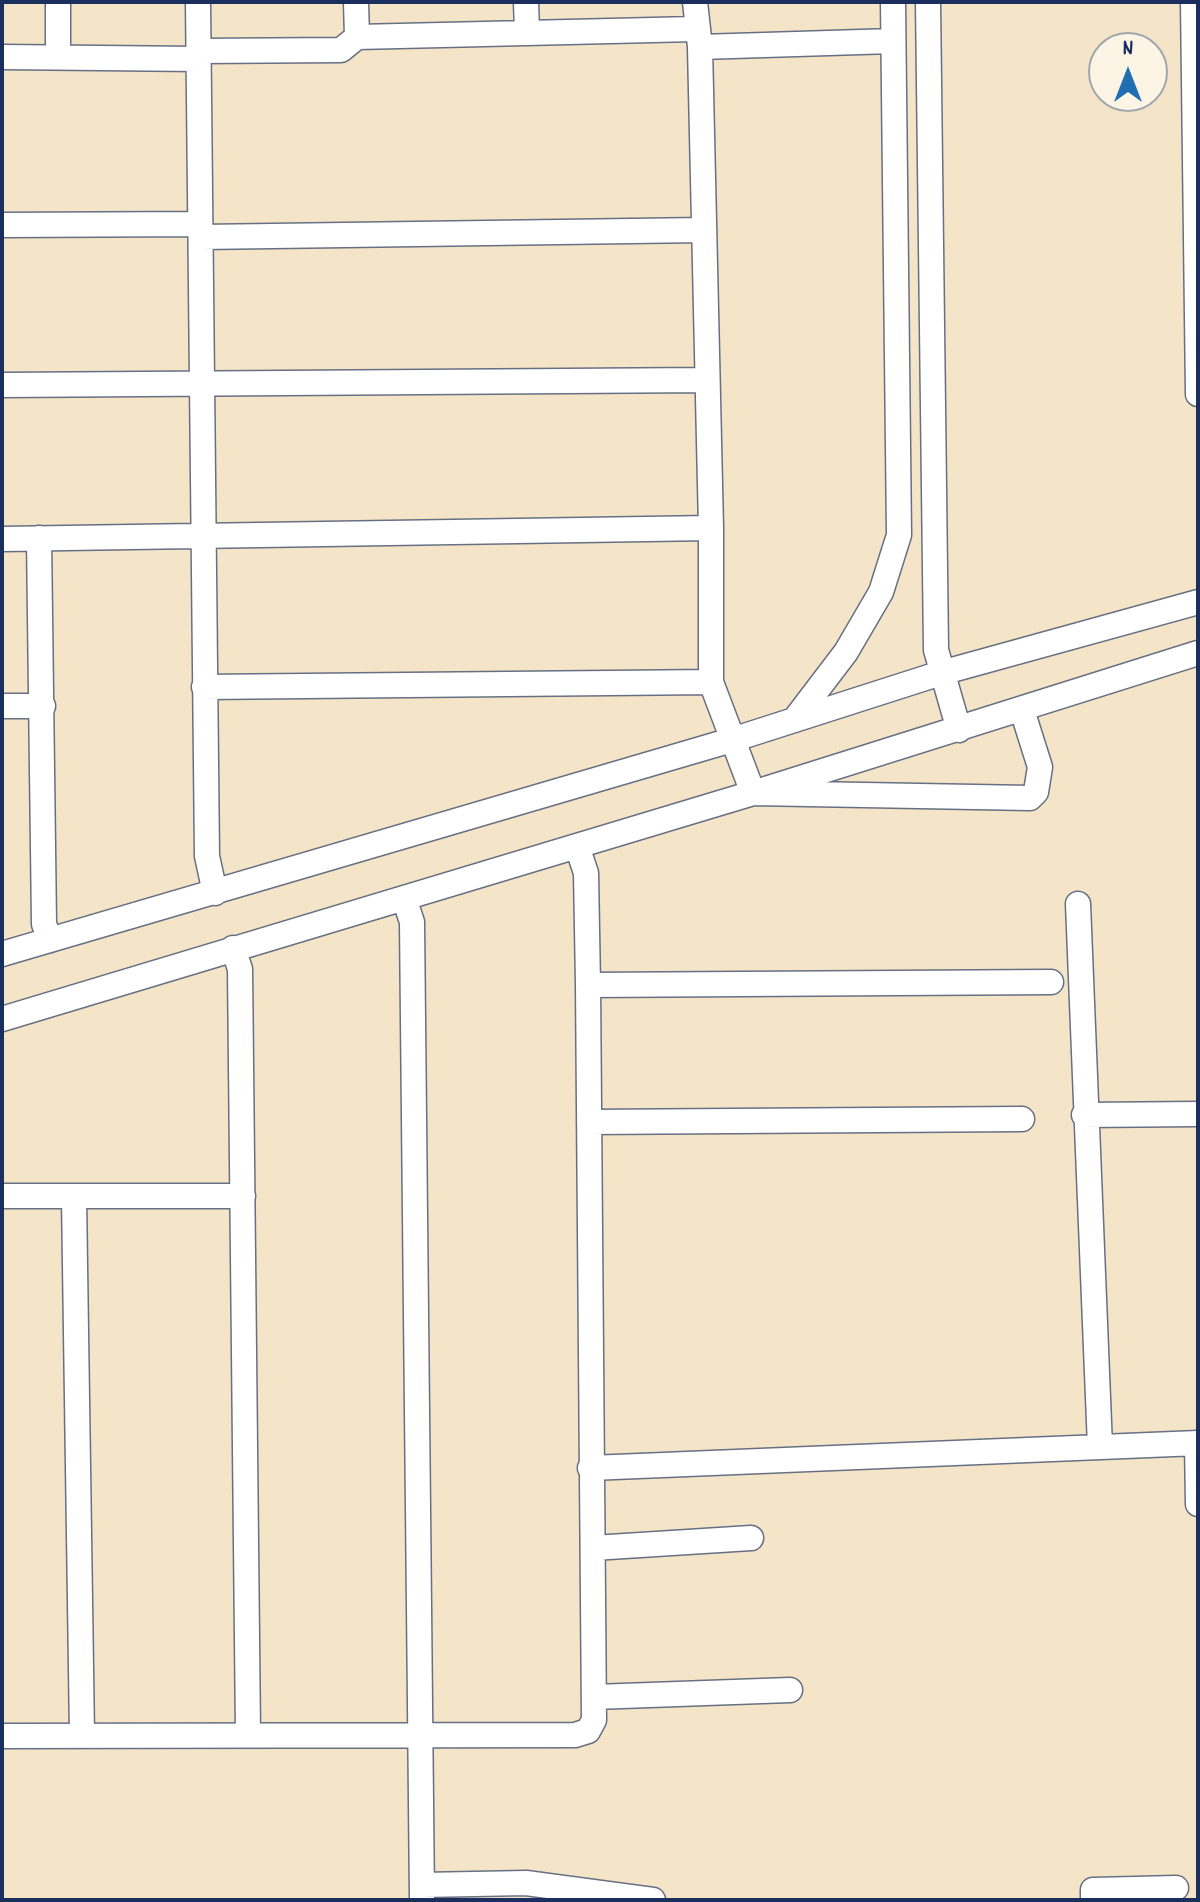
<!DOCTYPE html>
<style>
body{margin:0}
#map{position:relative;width:1200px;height:1902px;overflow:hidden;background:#f4e5c9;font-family:Dekko,sans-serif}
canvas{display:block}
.frame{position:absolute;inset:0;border:4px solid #1b2f5e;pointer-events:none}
.north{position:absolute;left:1088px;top:32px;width:80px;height:80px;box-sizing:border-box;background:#fcf5e5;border:2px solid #a2a6af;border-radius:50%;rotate:0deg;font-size:22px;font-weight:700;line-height:32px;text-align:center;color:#1b2f5e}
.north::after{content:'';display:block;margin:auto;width:28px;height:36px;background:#1f6fb2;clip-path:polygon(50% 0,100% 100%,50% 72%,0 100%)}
</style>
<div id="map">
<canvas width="1200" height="1902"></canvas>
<div class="frame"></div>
<div class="north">N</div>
</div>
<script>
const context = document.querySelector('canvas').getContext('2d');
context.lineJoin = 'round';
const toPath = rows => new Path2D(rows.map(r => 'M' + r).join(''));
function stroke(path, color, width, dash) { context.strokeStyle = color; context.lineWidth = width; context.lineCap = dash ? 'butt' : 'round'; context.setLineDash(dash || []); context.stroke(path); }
const street = toPath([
 [198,2,207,856,215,893],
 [356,2,357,37],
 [526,2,527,32],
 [695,2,700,47,711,528,711,682,753,793,1030,798,1036,792,1040,767,1022,710],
 [928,2,936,650,959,730],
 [1193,2,1198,394],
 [700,47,893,41],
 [199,51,341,50,357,37,695,29],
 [2,57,198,59],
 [58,57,58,2],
 [2,225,200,224],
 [201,237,703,230],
 [2,385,706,380],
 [39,538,44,924,50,940],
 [2,539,711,528],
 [204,687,711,682],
 [2,706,43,706],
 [795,719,846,652,881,592,899,535,893,2],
 [404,898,412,922,422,1900],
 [1078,904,1100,1447],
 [233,948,240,969,248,1734],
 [2,954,735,739,941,673,1198,602],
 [588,985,1051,982],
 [2,1019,753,793,1198,653],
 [1084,1115,1198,1114],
 [589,1122,1022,1119],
 [2,1196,243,1196],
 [74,1197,82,1736],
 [1197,1443,1198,1504],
 [590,1468,1198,1443],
 [593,1548,751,1538],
 [594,1697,790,1690],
 [2,1736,575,1735,588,1731,594,1720,588,985,586,873,577,846],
 [422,1885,526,1883,653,1900],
 [1093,1900,1093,1890,1176,1888]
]);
stroke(street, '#676f83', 27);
stroke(street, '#fff', 24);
</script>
